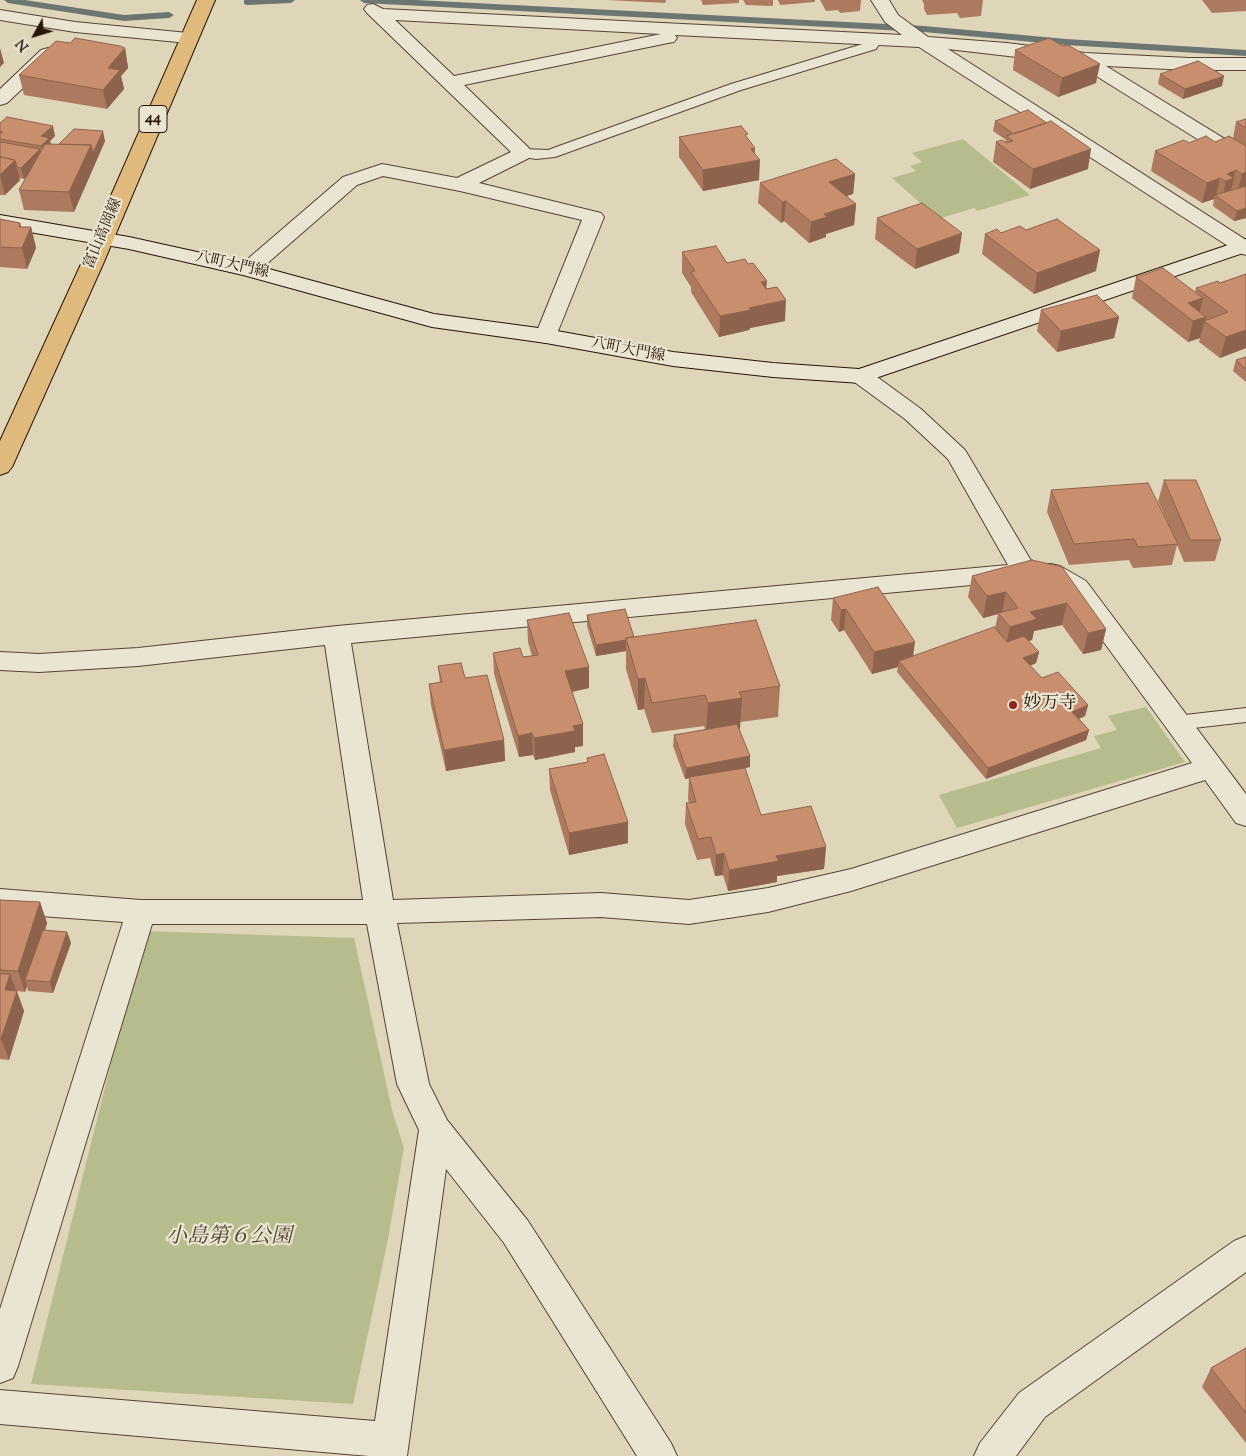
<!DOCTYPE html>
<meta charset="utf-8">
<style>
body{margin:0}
#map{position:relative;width:1246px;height:1456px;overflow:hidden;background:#dfd5b9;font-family:"Sorts Mill Goudy",serif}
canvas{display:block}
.north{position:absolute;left:10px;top:10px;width:50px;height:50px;-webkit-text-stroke:4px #eae4d2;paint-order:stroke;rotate:231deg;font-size:14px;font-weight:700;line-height:20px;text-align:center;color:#281407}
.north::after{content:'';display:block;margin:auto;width:18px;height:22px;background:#281407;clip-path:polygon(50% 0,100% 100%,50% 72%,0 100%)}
</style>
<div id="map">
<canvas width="1246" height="1456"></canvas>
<div class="north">N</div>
</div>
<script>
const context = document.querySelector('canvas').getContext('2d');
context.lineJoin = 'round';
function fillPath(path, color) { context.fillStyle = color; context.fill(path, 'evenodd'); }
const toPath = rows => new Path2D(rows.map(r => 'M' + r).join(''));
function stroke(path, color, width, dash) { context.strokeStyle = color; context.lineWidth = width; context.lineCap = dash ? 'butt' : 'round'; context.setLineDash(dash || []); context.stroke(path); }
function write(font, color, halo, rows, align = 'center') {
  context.font = font + ' "Sorts Mill Goudy","Noto Serif JP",serif'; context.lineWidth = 4.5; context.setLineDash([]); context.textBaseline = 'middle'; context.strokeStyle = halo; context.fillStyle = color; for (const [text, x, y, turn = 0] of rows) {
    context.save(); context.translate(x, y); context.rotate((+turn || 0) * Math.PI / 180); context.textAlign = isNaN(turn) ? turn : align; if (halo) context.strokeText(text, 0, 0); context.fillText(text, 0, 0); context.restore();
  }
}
const green = toPath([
 [963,139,1030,195,977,211,974,208,938,219,892,178,916,171,910,166,922,162,912,153],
 [1146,707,1185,762,957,828,939,795,1101,748,1094,736,1117,730,1108,716],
 [144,931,354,938,393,1114,404,1148,387,1244,353,1404,31,1384]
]);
const stream = toPath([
 [4,0,25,0,124,15,169,12,174,15,169,18,124,21,8,3,4,0],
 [244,0,295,0,291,3,247,5,244,4,244,0],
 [360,0,416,0,924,26,1066,39,1246,50,1246,56,1066,45,924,32,364,3,360,0]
]);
const service = toPath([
 [875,36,882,40,876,49,741,90,555,157,536,159,519,156,517,153,519,150,524,149,548,150,731,84,866,43,870,37,875,36],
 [1246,708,1246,722,1176,730,1169,728,1166,723,1169,718,1176,716,1246,708]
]);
const minor = toPath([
 [871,0,889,0,898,15,928,37,1007,43,1085,53,1189,58,1246,58,1246,70,1189,70,1106,66,1246,152,1246,167,1239,165,1077,64,948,49,1246,240,1246,255,1239,253,919,47,675,35,677,38,674,42,668,43,464,85,534,153,531,157,479,183,601,213,604,217,554,341,546,343,538,341,535,336,582,220,460,191,383,176,357,185,255,274,247,275,239,274,236,269,343,177,382,164,457,178,511,152,367,13,364,9,367,5,373,4,383,9,902,35,885,22,871,0],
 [395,20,661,34,454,76,395,20],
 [0,10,75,22,188,33,194,34,197,38,194,42,188,43,75,32,0,20,0,10],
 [48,48,55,50,57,54,55,58,7,103,0,105,0,89,41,50,48,48],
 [861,369,869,371,921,409,965,450,1033,564,1051,564,1060,566,1086,581,1246,794,1246,826,1236,823,1205,780,851,891,768,912,689,924,601,917,397,923,429,1084,447,1120,528,1221,671,1443,677,1456,637,1456,504,1243,446,1169,407,1456,369,1456,0,1424,0,1390,375,1421,419,1130,397,1084,367,924,152,924,18,1366,13,1378,0,1383,0,1309,123,922,0,913,0,889,141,900,363,900,325,645,138,666,39,672,0,670,0,652,39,654,138,648,337,626,1008,565,948,459,905,419,853,381,850,376,853,371,861,369],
 [1025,580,1046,580,1068,593,1192,763,851,869,768,888,689,900,601,893,393,900,351,643,1025,580],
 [1246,1236,1246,1272,1045,1417,1016,1456,974,1456,980,1443,1019,1393,1234,1241,1246,1236]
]);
const secondary = toPath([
 [0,215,129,237,247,263,434,314,546,329,673,352,773,363,859,369,1246,239,1246,252,861,383,773,377,673,366,546,343,432,327,243,275,129,249,0,227,0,215]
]);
const primary = toPath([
 [197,0,215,0,103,264,12,467,8,472,0,475,0,441,81,264,197,0]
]);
const wall = toPath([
 [607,0,666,0,665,3],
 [701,0,739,0,739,3,703,5],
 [743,0,773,0,773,6,746,5],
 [778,0,815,0,815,2,780,5],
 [820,0,861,0,860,11,840,13,838,10,826,11],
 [922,0,983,0,981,16,960,18,957,13,927,15,924,9,924,4],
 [1202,0,1246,0,1246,11,1212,13],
 [1063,46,1096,83,1058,97,1013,70,1015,50],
 [125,48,128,68,121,76,124,89,107,109,24,95,19,75],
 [1160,74,1222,86,1183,99,1158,84],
 [1246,119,1246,218,1234,221,1213,206,1214,199,1202,203,1151,171,1155,151,1215,142,1233,138,1236,122],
 [995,121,1088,169,1030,189,993,162,996,142,1005,142,1006,140,993,131],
 [0,123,55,136,50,141,51,144,59,144,105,141,74,212,24,210,19,190,27,176,24,179,19,178,20,180,5,195,0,195],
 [679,137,747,138,755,153,759,180,703,191,679,157],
 [855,174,853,194,846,196,856,204,854,225,826,234,826,237,809,243,784,221,781,223,758,203,760,183],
 [877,218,959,253,915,269,875,239],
 [0,219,20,223,21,227,31,227,36,248,27,269,0,267],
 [1026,230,1096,271,1034,294,982,254,985,234],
 [682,252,766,289,785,321,750,328,749,330,719,337,691,292,691,287,682,273],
 [1246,274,1246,348,1220,358,1199,342,1200,338,1188,342,1132,298,1136,277,1195,292,1196,288,1220,283],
 [1041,310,1119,317,1114,338,1057,352,1037,331],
 [1246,357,1246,382,1233,371,1236,360],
 [1164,480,1221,540,1215,561,1184,562,1177,545,1172,565,1133,568,1129,560,1069,565,1047,512,1051,490,1168,523,1158,501],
 [1032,560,1106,629,1101,650,1083,654,1062,625,1034,631,1032,640,1028,641,1039,652,1036,663,1030,666,1042,678,1088,705,1085,716,1079,719,1089,730,1086,740,986,779,897,672,898,667,872,674,844,630,839,632,831,620,833,598,913,656,995,628,998,614,983,618,968,597,972,576],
 [587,615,634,637,780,686,778,717,740,722,740,729,739,729,750,767,717,773,761,815,826,847,824,869,777,876,777,882,728,891,723,875,715,876,710,858,697,860,685,824,686,803,689,803,688,799,689,778,685,779,673,746,674,735,705,730,704,726,652,733,644,709,638,710,626,669,626,651,596,656,587,626],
 [527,620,589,667,589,688,572,692,583,724,583,746,575,747,575,752,535,760,533,755,519,757,494,674,493,653,523,657,532,656,528,642],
 [438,666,465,678,504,740,505,761,446,771,431,705,429,684,440,683],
 [587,758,628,822,628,843,569,855,550,790,549,769,587,762],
 [0,900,40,902,47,923,45,931,67,932,71,943,53,993,28,991,27,986,25,992,17,991,24,1011,9,1060,0,1059],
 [1246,1348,1246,1443,1202,1387,1211,1368]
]);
const shadedWall = toPath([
 [0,48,4,63,0,67],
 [125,48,128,68,121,76,124,89,107,109,103,90,108,68],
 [1100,64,1096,83,1058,97,1062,78],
 [1224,76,1222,86,1183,99,1185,89],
 [53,126,55,136,50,141,52,148,44,156,41,146,41,136],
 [103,131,105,141,74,212,69,192,91,145],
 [755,148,754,161,760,160,759,180,703,191,703,170,751,149],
 [40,149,43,159,24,179,21,168],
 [1091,149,1088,169,1030,189,1033,169],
 [15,160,20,180,5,195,0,175],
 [1236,170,1229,198,1222,200,1226,181,1227,174],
 [1246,172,1246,190,1237,194,1242,174],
 [855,174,853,194,827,202,829,182],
 [1220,178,1216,196,1215,195,1214,199,1202,203,1207,183],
 [786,201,784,221,781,223,782,202],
 [856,204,854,225,826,234,826,237,809,243,811,222,824,214],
 [1246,208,1246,218,1234,221,1237,211],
 [20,223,25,242,31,227,36,248,27,269,22,248,19,227],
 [962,233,959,253,915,269,917,249],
 [1100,250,1096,271,1034,294,1037,273],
 [767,281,765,302,761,282],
 [1203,298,1198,319,1188,303],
 [786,300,785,321,750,328,749,330,719,337,720,316,749,308],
 [1119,317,1114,338,1057,352,1061,331],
 [1206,317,1200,338,1188,342,1193,321],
 [1246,330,1246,348,1220,358,1226,337],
 [1006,592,1002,613,998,613,998,614,983,618,987,596],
 [1067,603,1062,625,1034,631,1032,640,1005,648,1010,627,1030,612],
 [846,609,844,630,839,632,841,610],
 [1106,629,1101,650,1083,654,1088,633],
 [626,640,626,651,596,656,596,645],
 [915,642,912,664,899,661,898,667,872,674,874,652],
 [1039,652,1036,663,1021,669,1023,658],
 [589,667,589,688,566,693,565,671],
 [645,678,644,709,638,710,638,679],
 [742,698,740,729,706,734,708,703],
 [1088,705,1085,716,1070,723,1072,712],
 [583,724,583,746,575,747,575,752,535,760,534,738,573,726],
 [1089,730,1086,740,986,779,988,768],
 [532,733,533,755,519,757,518,736],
 [504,740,505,761,446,771,444,750],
 [750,756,750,767,685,779,686,768],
 [628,822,628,843,569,855,569,833],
 [826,847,824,869,777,876,777,882,728,891,729,870,776,856],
 [724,853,723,875,715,876,716,855],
 [40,902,47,923,29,980,25,980,27,986,25,992,18,971],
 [67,932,71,943,53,993,50,982],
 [10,974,24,1011,9,1060,1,1039,5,990]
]);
const building = toPath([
 [75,38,120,46,125,48,108,68,120,70,103,90,19,75,56,41,70,43,75,38],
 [1049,38,1063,46,1068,45,1100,64,1062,78,1015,50,1049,38],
 [1198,61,1224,76,1185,89,1160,74,1198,61],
 [1028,110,1047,123,1014,134,995,121,1028,110],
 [7,117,53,126,41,136,49,138,41,146,0,139,0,134,3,132,0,131,0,123,7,117],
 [1246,119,1246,128,1236,122,1246,119],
 [1051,121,1091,149,1033,169,996,142,1002,140,1007,143,1013,141,1006,136,1051,121],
 [741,126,748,134,745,135,755,148,751,149,760,160,703,170,679,137,741,126],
 [74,129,103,131,93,153,91,145,59,144,74,129],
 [1206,136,1215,142,1229,136,1246,146,1246,172,1242,174,1236,170,1227,174,1234,178,1226,181,1220,178,1207,183,1155,151,1184,140,1189,143,1206,136],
 [1,142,40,149,21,168,17,167,15,160,0,157,0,143,1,142],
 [45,144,91,145,69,192,19,190,45,144],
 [0,157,15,160,0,175,0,157],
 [836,159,855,174,829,182,856,204,824,214,827,217,811,222,786,201,782,202,760,183,836,159],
 [1246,186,1246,208,1237,211,1215,195,1246,186],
 [922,203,962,233,917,249,877,218,922,203],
 [0,219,20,223,19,227,31,227,22,248,0,247,0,219],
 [1057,219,1100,250,1037,273,985,234,997,229,1001,233,1020,226,1026,230,1057,219],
 [716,246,727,263,745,259,748,264,753,263,767,281,761,282,766,289,777,287,786,300,749,308,751,310,720,316,691,272,695,271,682,252,716,246],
 [1163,268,1203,298,1188,303,1206,317,1193,321,1136,277,1163,268],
 [1246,274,1246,330,1226,337,1204,321,1228,312,1196,288,1218,281,1220,283,1246,274],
 [1097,295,1119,317,1061,331,1041,310,1097,295],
 [1246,357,1246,369,1236,360,1246,357],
 [1164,480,1196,480,1221,540,1190,540,1164,480],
 [1148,483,1178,544,1138,547,1134,539,1074,544,1051,490,1148,483],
 [1032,560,1062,567,1106,629,1088,633,1067,603,1030,612,1037,619,1010,627,998,613,1018,608,1006,592,987,596,972,576,1032,560],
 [878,587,915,642,874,652,846,609,841,610,833,598,878,587],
 [625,609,634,637,626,638,626,640,596,645,587,615,625,609],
 [569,613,589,667,565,671,583,724,573,726,575,731,534,738,532,733,518,736,493,653,520,648,523,657,538,655,527,620,569,613],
 [756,620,780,686,739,692,742,698,708,703,705,695,652,703,645,678,638,679,626,638,756,620],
 [994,627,1007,642,1024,636,1039,652,1023,658,1042,678,1058,672,1088,705,1072,712,1089,730,988,768,899,661,994,627],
 [461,663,465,678,487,675,504,740,444,750,429,684,442,682,438,666,461,663],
 [737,724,750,756,686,768,674,735,737,724],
 [604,754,628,822,569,833,549,769,588,762,587,758,604,754],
 [745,768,761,815,811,806,826,847,776,856,779,861,729,870,724,853,716,855,711,837,698,839,686,803,696,802,689,777,745,768],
 [0,900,40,902,18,971,0,970,0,900],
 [43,930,67,932,50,982,25,980,43,930],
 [0,974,10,974,5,990,17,991,1,1039,0,1039,0,974],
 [1246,1348,1246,1413,1211,1368,1246,1348]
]);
const markers = [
 [1013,705,5,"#8f2418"]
];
const farStreetnames = [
 ["富山高岡線",104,234,-67],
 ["八町大門線",232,266,13],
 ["八町大門線",628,351,11]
];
const shields = [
 [153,119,28]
];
const shieldNames = [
 ["44",153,119]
];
const poiNames = [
 ["妙万寺",1023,705]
];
const nearParknames = [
 ["小島第６公園",229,1238]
];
fillPath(green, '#b6bc8c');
fillPath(stream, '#6b7572');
stroke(service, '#564434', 2);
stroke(minor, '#564434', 2);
stroke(secondary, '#281407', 2);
stroke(primary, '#281407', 2);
fillPath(service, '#eae4d2');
fillPath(minor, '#eae4d2');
fillPath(secondary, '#eae4d2');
fillPath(primary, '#e0ba7c');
fillPath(wall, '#ad7a5f');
fillPath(shadedWall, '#8d634d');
fillPath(building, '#c98e6e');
stroke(building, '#8d634d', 1);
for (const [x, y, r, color] of markers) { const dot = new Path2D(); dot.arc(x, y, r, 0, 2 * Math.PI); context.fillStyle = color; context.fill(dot); stroke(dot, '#eae4d2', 2); }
write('15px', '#281407', '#eae4d2', farStreetnames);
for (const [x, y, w] of shields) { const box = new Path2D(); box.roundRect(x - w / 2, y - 13.5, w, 27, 4); context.fillStyle = '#eae4d2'; context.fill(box); stroke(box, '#281407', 1); }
write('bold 16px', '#281407', null, shieldNames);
write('18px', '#281407', '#eae4d2', poiNames, 'left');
write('italic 21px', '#53462f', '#eae4d2', nearParknames);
</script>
